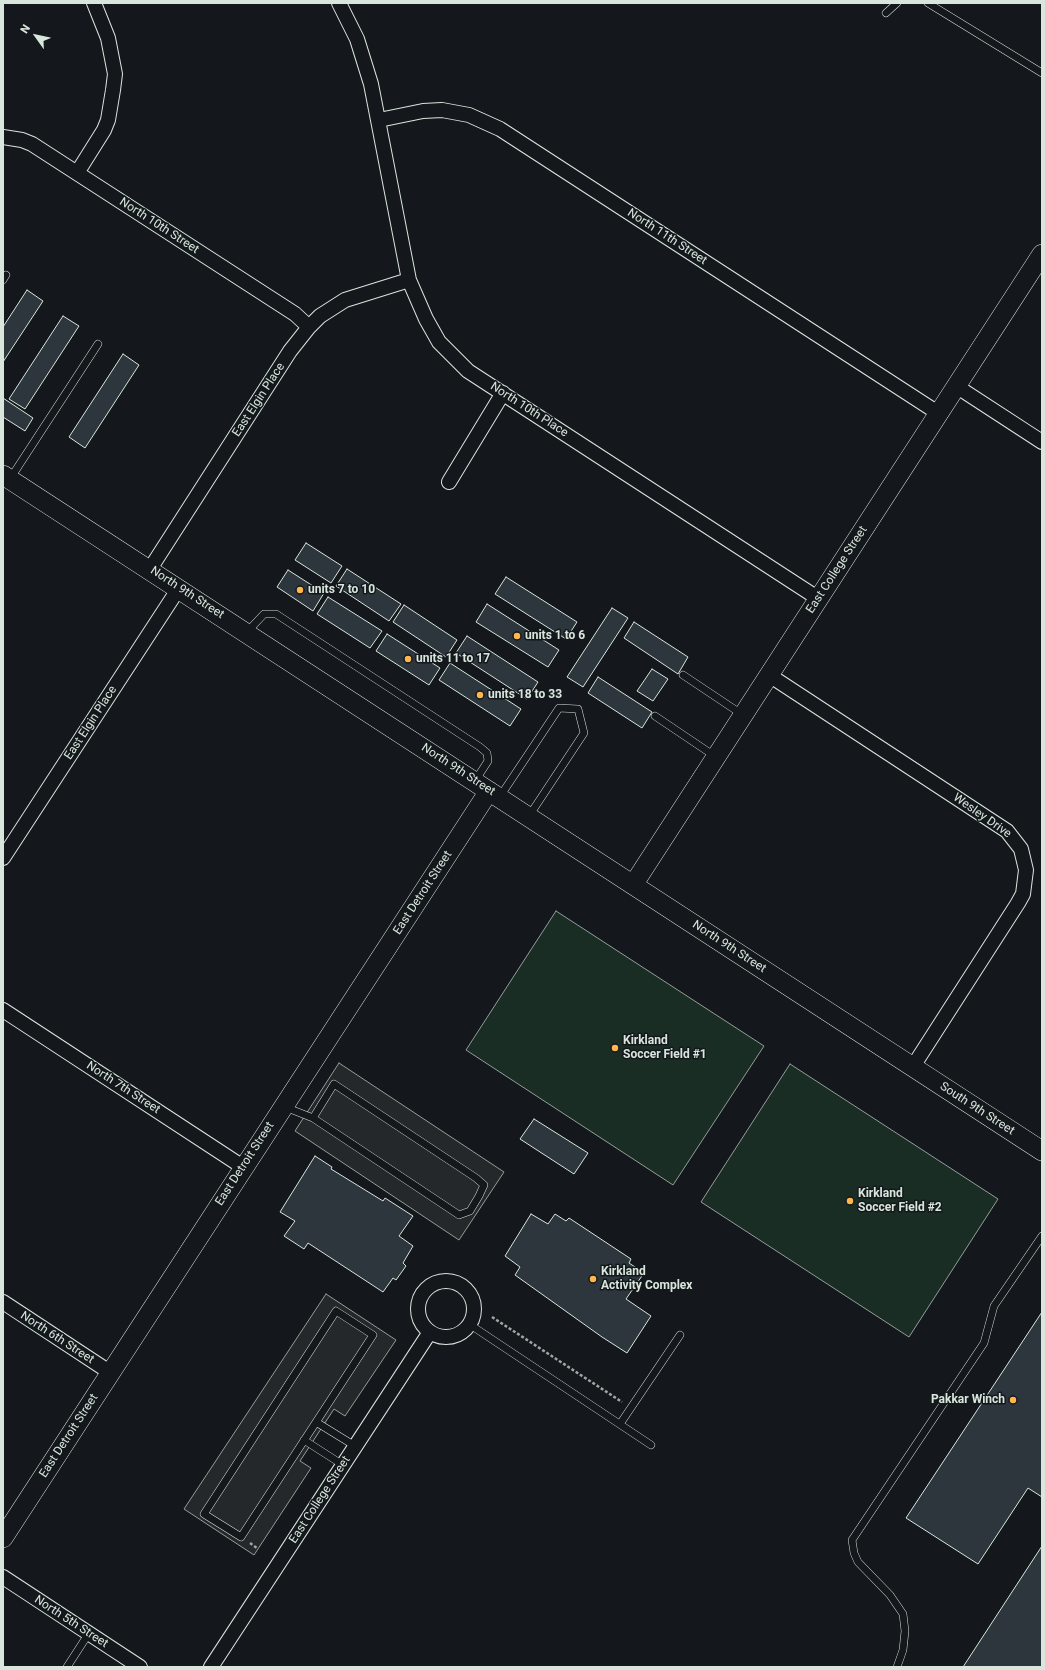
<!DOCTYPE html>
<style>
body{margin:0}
#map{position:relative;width:1045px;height:1670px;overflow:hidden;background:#14181c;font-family:Roboto,sans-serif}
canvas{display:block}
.frame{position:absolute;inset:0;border:4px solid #d8e6dc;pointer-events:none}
.north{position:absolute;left:16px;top:16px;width:40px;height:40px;-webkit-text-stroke:3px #14181c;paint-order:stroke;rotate:303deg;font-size:11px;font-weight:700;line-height:16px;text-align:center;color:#d8e6dc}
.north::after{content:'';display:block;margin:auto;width:14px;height:18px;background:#d8e6dc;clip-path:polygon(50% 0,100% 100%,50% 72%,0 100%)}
</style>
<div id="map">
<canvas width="1045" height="1670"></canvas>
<div class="frame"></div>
<div class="north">N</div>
</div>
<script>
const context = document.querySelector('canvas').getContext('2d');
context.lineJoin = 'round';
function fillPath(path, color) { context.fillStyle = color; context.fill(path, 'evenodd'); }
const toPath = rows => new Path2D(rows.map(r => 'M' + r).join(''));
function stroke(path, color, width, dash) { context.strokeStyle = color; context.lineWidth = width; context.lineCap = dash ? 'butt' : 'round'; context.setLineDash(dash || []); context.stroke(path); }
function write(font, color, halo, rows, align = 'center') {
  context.font = font + ' Roboto,sans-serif'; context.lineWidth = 3; context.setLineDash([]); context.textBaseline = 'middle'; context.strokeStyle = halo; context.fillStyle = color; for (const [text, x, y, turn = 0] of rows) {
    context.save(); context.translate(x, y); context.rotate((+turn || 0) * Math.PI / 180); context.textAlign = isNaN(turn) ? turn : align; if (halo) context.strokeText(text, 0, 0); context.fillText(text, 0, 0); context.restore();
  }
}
const green = toPath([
 [556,911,764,1046,673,1185,466,1050,556,911],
 [790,1064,998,1199,909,1337,701,1202,790,1064]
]);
const parking = toPath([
 [339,1063,504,1172,459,1240,295,1131,339,1063],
 [326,1294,396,1340,345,1416,334,1409,300,1461,311,1468,254,1555,184,1509,326,1294]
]);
const building = toPath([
 [27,290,43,301,3,362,3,327,27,290],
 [63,316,79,326,25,409,9,399,63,316],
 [123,354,139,365,85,448,69,437,123,354],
 [3,398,33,418,25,431,3,417,3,398],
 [306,543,342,566,331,583,295,560,306,543],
 [347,569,401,604,389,621,336,586,347,569],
 [288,570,324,593,313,611,277,587,288,570],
 [506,577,577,622,566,639,495,594,506,577],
 [328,597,382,631,370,648,317,614,328,597],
 [487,604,559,650,548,667,476,622,487,604],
 [404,605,457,640,446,657,393,622,404,605],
 [612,608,628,618,583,687,567,677,612,608],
 [634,622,688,657,678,674,624,638,634,622],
 [387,634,440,668,429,685,376,651,387,634],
 [467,636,538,682,527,699,456,653,467,636],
 [450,663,521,709,510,726,439,680,450,663],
 [652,669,668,679,653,701,637,691,652,669],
 [598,677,652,712,642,728,588,693,598,677],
 [534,1119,588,1153,574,1174,520,1139,534,1119],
 [315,1156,332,1167,331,1169,383,1201,385,1198,413,1216,399,1236,413,1246,403,1263,406,1266,396,1280,393,1278,383,1292,308,1243,304,1249,284,1236,295,1221,280,1212,315,1156],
 [531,1214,548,1224,555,1214,566,1221,569,1218,631,1259,629,1263,644,1273,626,1299,651,1316,627,1353,602,1337,515,1275,520,1267,505,1256,531,1214],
 [1042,1312,1042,1497,1028,1488,978,1564,906,1518,1042,1312],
 [1042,1546,1042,1667,963,1667,1042,1546]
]);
const path = toPath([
 [492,1317,622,1402],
 [250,1543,257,1548]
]);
const lane = toPath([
 [928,3,1042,73],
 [886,13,897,3],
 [3,280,6,275],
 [10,479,98,344],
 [247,632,264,614,276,614,480,747,487,753,488,761,475,781],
 [683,675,743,715],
 [655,716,716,757],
 [499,798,559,708,578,709,584,733,529,816],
 [285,1107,313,1118,459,1215,470,1211,479,1196,484,1185,476,1178,334,1084,313,1118],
 [336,1311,373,1335,241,1537,204,1514,336,1311],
 [469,1324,651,1445],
 [316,1422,355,1446],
 [620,1424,680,1335],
 [304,1440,343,1465],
 [67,1667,89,1633],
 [897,1667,903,1650,905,1631,903,1614,890,1595,858,1562,854,1553,852,1540,984,1343,994,1306,1042,1236]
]);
const street = toPath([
 [339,3,357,39,371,84,409,280,426,319,439,342,468,371,819,599],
 [379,120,423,111,442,110,469,115,500,129,938,413],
 [3,137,22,140,32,144,295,314,309,327],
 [77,173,104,130,108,120,113,90,115,74,108,38,94,3],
 [956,386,1042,442],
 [449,482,503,393],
 [150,569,290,351,309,327,320,316,345,300,409,280],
 [769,675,1007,831,1021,849,1026,870,1023,894,1018,903,912,1068],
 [3,858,179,588],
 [3,1010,243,1167],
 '418 1309a28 28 0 1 1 56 0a28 28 0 1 1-56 0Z',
 [3,1302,111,1373],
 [3,1577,140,1667],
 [211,1667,430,1332]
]);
const secondary = toPath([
 [3,475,1042,1151],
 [633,885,1042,254],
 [3,1538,489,791]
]);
const markers = [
 [300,590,4,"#ffb74d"],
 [517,636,4,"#ffb74d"],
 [408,659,4,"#ffb74d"],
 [480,695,4,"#ffb74d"],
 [615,1048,4,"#ffb74d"],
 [850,1201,4,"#ffb74d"],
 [593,1279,4,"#ffb74d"],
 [1013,1400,4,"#ffb74d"]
];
const streetNames = [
 ["North 10th Street",159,226,33],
 ["North 11th Street",667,237,33],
 ["East Elgin Place",259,400,-57],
 ["North 10th Place",529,410,33],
 ["East College Street",837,570,-57],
 ["North 9th Street",187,593,33],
 ["East Elgin Place",91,723,-57],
 ["North 9th Street",458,770,33],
 ["Wesley Drive",982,816,35],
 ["East Detroit Street",423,893,-57],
 ["North 9th Street",729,947,33],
 ["North 7th Street",123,1088,33],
 ["South 9th Street",977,1109,33],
 ["East Detroit Street",245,1164,-57],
 ["North 6th Street",57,1338,33],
 ["East Detroit Street",69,1436,-57],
 ["East College Street",320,1500,-57],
 ["North 5th Street",71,1622,33]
];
const poiNames = [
 ["units 7 to 10",308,590],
 ["units 1 to 6",525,636],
 ["units 11 to 17",416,659],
 ["units 18 to 33",488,695],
 ["Kirkland",623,1041],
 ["Soccer Field #1",623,1055],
 ["Kirkland",858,1194],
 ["Soccer Field #2",858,1208],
 ["Kirkland",601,1272],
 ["Activity Complex",601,1286],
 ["Pakkar Winch",1005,1400,"right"]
];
fillPath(green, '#1a2d24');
stroke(green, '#939e99', 1);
fillPath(parking, '#24282b');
stroke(parking, '#939e99', 1);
fillPath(building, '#2c363c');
stroke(building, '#d8e6dc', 1);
stroke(lane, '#d8e6dc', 8);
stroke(street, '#d8e6dc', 16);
stroke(secondary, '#d8e6dc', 20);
stroke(path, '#9da8a2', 2.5, [3, 2]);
stroke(lane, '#14181c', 7);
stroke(street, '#14181c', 14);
stroke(secondary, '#14181c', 19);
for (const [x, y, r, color] of markers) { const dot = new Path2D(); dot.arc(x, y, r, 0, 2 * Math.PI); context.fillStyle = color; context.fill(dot); stroke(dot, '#14181c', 1.5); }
write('12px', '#d8e6dc', '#14181c', streetNames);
write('bold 12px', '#d8e6dc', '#14181c', poiNames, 'left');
</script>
